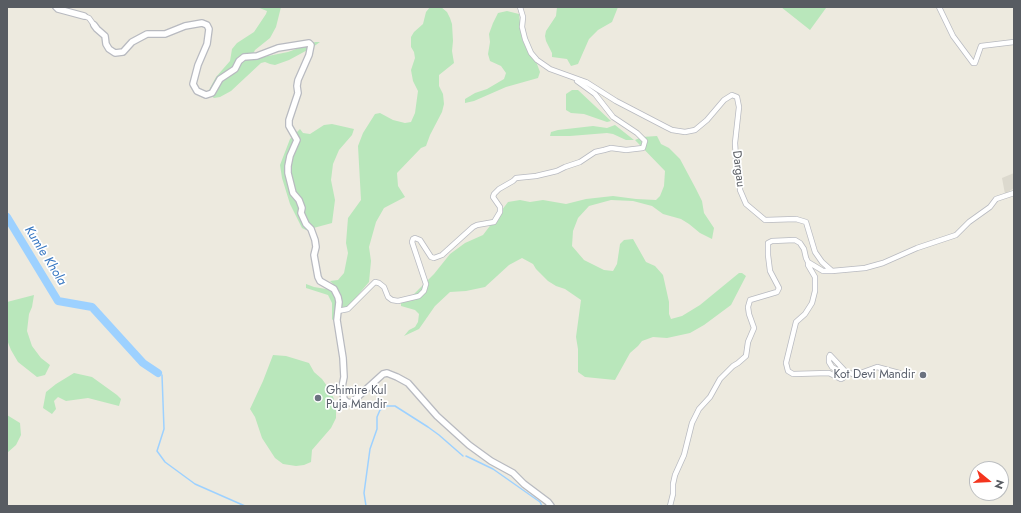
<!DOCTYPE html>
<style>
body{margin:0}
#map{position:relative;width:1021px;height:513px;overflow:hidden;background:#edeadf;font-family:Jost,sans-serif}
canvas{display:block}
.frame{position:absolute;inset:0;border:8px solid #585c62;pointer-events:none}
.north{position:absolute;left:969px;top:461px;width:40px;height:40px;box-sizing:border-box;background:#fff;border:1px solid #bcbec0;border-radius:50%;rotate:108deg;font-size:11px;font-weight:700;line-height:16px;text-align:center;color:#585c62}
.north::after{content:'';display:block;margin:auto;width:14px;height:18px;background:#f4351e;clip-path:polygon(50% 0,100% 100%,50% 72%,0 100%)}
</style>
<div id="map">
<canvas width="1021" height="513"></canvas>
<div class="frame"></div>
<div class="north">N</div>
</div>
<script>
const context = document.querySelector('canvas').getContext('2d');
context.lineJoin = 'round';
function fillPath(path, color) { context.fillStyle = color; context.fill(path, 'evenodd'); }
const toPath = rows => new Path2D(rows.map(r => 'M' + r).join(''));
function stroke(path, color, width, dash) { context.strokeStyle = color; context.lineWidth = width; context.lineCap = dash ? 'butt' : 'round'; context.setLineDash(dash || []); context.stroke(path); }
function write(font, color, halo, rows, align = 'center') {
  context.font = font + ' Jost,sans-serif'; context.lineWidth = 3.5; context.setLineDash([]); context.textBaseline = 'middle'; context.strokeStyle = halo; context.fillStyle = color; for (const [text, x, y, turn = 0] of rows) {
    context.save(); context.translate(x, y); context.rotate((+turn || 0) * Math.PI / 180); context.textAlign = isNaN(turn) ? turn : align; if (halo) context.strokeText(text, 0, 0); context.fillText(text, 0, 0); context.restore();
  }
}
const education = toPath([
 [1014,173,1014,188,1005,194,1002,178]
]);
const green = toPath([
 [257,7,281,7,276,27,270,38,255,50,252,56,258,58,288,52,315,42,320,42,313,47,289,60,275,65,270,64,265,62,261,63,231,91,220,97,214,98,208,94,210,88,216,77,230,61,232,49,237,43,254,32,266,14,267,11],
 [430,7,441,7,447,12,450,18,452,24,453,41,452,51,454,63,439,75,439,86,443,94,444,104,442,112,430,135,426,146,421,148,397,173,398,186,405,197,384,208,376,222,369,247,371,261,369,282,347,308,332,320,332,303,328,295,306,288,306,284,314,287,332,290,334,285,330,281,338,280,344,273,348,253,346,243,348,218,361,200,358,146,363,133,375,114,380,113,393,120,405,123,411,122,415,113,418,91,413,81,411,70,415,58,414,52,411,47,411,37,414,32,423,24,426,12],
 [557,7,618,7,612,22,598,30,589,39,578,64,571,66,567,59,552,57,552,53,546,41,545,36,546,31,556,16],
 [781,7,824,7,826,8,810,30],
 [507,11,519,14,522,39,528,52,534,56,540,72,538,78,506,87,474,101,465,103,465,99,475,93,487,89,504,79,506,73,501,66,490,61,488,54,490,42,489,34,493,23,498,13],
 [572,90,578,90,611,121,607,122,584,114,571,113,566,110,566,94],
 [332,124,354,129,352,135,339,150,333,164,331,180,335,200,332,223,306,230,302,228,290,204,282,178,280,165,290,139,300,129,303,133,310,134,324,125],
 [615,125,634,140,626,140,613,134,607,133,570,136,550,136,551,132,558,130,593,126,607,128],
 [657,136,661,144,669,148,680,159,696,189,702,201,704,213,714,228,712,239,700,233,689,224,681,219,663,214,652,206,633,201,611,200,589,206,578,218,573,231,572,246,584,260,604,270,613,271,617,264,620,244,624,240,633,239,646,262,655,266,663,275,669,302,669,314,671,319,682,316,700,305,739,273,742,273,746,276,731,305,704,325,690,333,667,338,653,337,642,341,638,346,630,353,615,380,585,377,578,372,578,349,576,337,581,300,565,289,556,286,548,281,536,269,533,264,522,258,509,265,485,287,466,291,450,292,435,306,419,329,404,336,409,330,415,327,418,322,419,314,415,310,401,306,401,301,410,298,434,274,450,254,465,243,483,235,508,202,520,200,530,202,543,200,566,204,586,199,613,196,636,199,656,200,660,196,664,186,665,171,635,140,642,137],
 [34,295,32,307,29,314,27,331,32,346,41,358,50,365,45,375,37,377,18,362,11,350,7,340,7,302],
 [273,355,286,356,309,363,314,372,322,379,327,386,332,394,336,405,336,418,331,428,312,450,311,462,304,465,296,466,283,464,275,458,262,438,255,417,250,409,263,381],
 [74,373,92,377,117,395,121,399,119,406,88,398,66,401,58,397,54,401,56,409,52,414,43,408,46,392,56,384],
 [7,415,20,423,21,435,16,445,7,453]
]);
const stream = toPath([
 [162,375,164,429,157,451,165,462,195,484,245,506],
 [466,456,493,469,540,502,542,506],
 [366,506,364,493,370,449,377,429,377,417,380,410,387,406,395,406,428,427,439,435,463,456]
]);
const river = toPath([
 [7,217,58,301,92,307,143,363,158,373]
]);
const minor = toPath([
 [520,7,523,17,522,27,525,39,531,53,537,60,550,69,586,82,616,101,666,127,672,130,685,132,695,130,707,120,724,100,732,95,737,97,739,107,735,143,736,159,740,174,740,190,746,204,765,220,796,219,806,222,815,252,822,262,832,271,865,268,883,263,917,248,956,235,969,222,990,207,996,199,1014,193],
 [939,7,953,36,973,63,975,63,981,46,1014,42],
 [84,16,89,18,94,25],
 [808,262,808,265,815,277,815,291,812,303,805,314,796,322,786,363,788,371,793,374,829,373,841,379,843,378,844,375,842,373,832,367,829,362,829,357,830,355,845,371,855,375,877,367,899,373],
 [338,311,348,309,375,282,379,283,384,287,388,297,392,300,398,301,419,296,424,291,426,284,412,242,413,239,415,238,420,240,431,257,434,258,442,255,473,227,477,225,494,222,500,212,500,207,493,197,494,194,499,189,513,181,516,178,536,176,557,171,565,167,580,162,595,152,604,150,611,148,626,150,643,148,645,141,637,133,613,117,595,94,577,81],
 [670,506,673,494,673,484,675,475,684,455,692,423,699,409,710,397,720,379,733,366,738,363,746,356,748,342,754,328,749,314,748,307,750,300,777,292,779,288,770,271,768,255,768,243,772,241,795,240,800,243,804,249,806,258,808,262,823,271,832,271]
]);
const tertiary = toPath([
 [56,7,58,9,84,16],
 [94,25,97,29,105,36,106,44,109,49,115,53,123,52,132,42,147,34,165,34,185,26,202,23,207,25,209,29,207,44,198,65,193,84,197,91,206,95,212,93,220,79,235,69,239,61,244,57,257,56,278,48,309,43,311,45,309,55,298,80,297,86,298,93,289,120,289,126,297,140,290,156,288,166,288,173,293,193,299,200,302,208,301,213,306,224,311,229,315,240,316,247,314,255,318,277,320,281,334,289,338,297,339,302,337,320,343,358,344,377,342,387,344,399,347,402,351,403,383,374,387,373,397,377,408,383,437,416,469,445,491,461,513,473,524,484,548,502,551,506]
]);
const markers = [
 [923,375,4,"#6b7280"],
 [318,398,4,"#6b7280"]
];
const streetNames = [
 ["Dargau",738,169,83]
];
const worshipNames = [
 ["Kot Devi Mandir",915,375],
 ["Ghimire Kul",326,391,"left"],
 ["Puja Mandir",326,405,"left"]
];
const waterNames = [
 ["Kumle Khola",45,256,58]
];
fillPath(education, '#dcd9ce');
fillPath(green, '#b9e7bb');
stroke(stream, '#9dd1ff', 1.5);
stroke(river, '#9dd1ff', 8);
stroke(minor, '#b8bac0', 6);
stroke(tertiary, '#b8bac0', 8);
stroke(minor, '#fff', 4.5);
stroke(tertiary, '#fff', 5.5);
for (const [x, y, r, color] of markers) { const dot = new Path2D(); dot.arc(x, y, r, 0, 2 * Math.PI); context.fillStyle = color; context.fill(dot); stroke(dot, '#fff', 1.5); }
write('12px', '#585c62', '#fff', streetNames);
write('12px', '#5b616d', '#fff', worshipNames, 'right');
write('italic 13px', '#3676c1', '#fff', waterNames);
</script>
